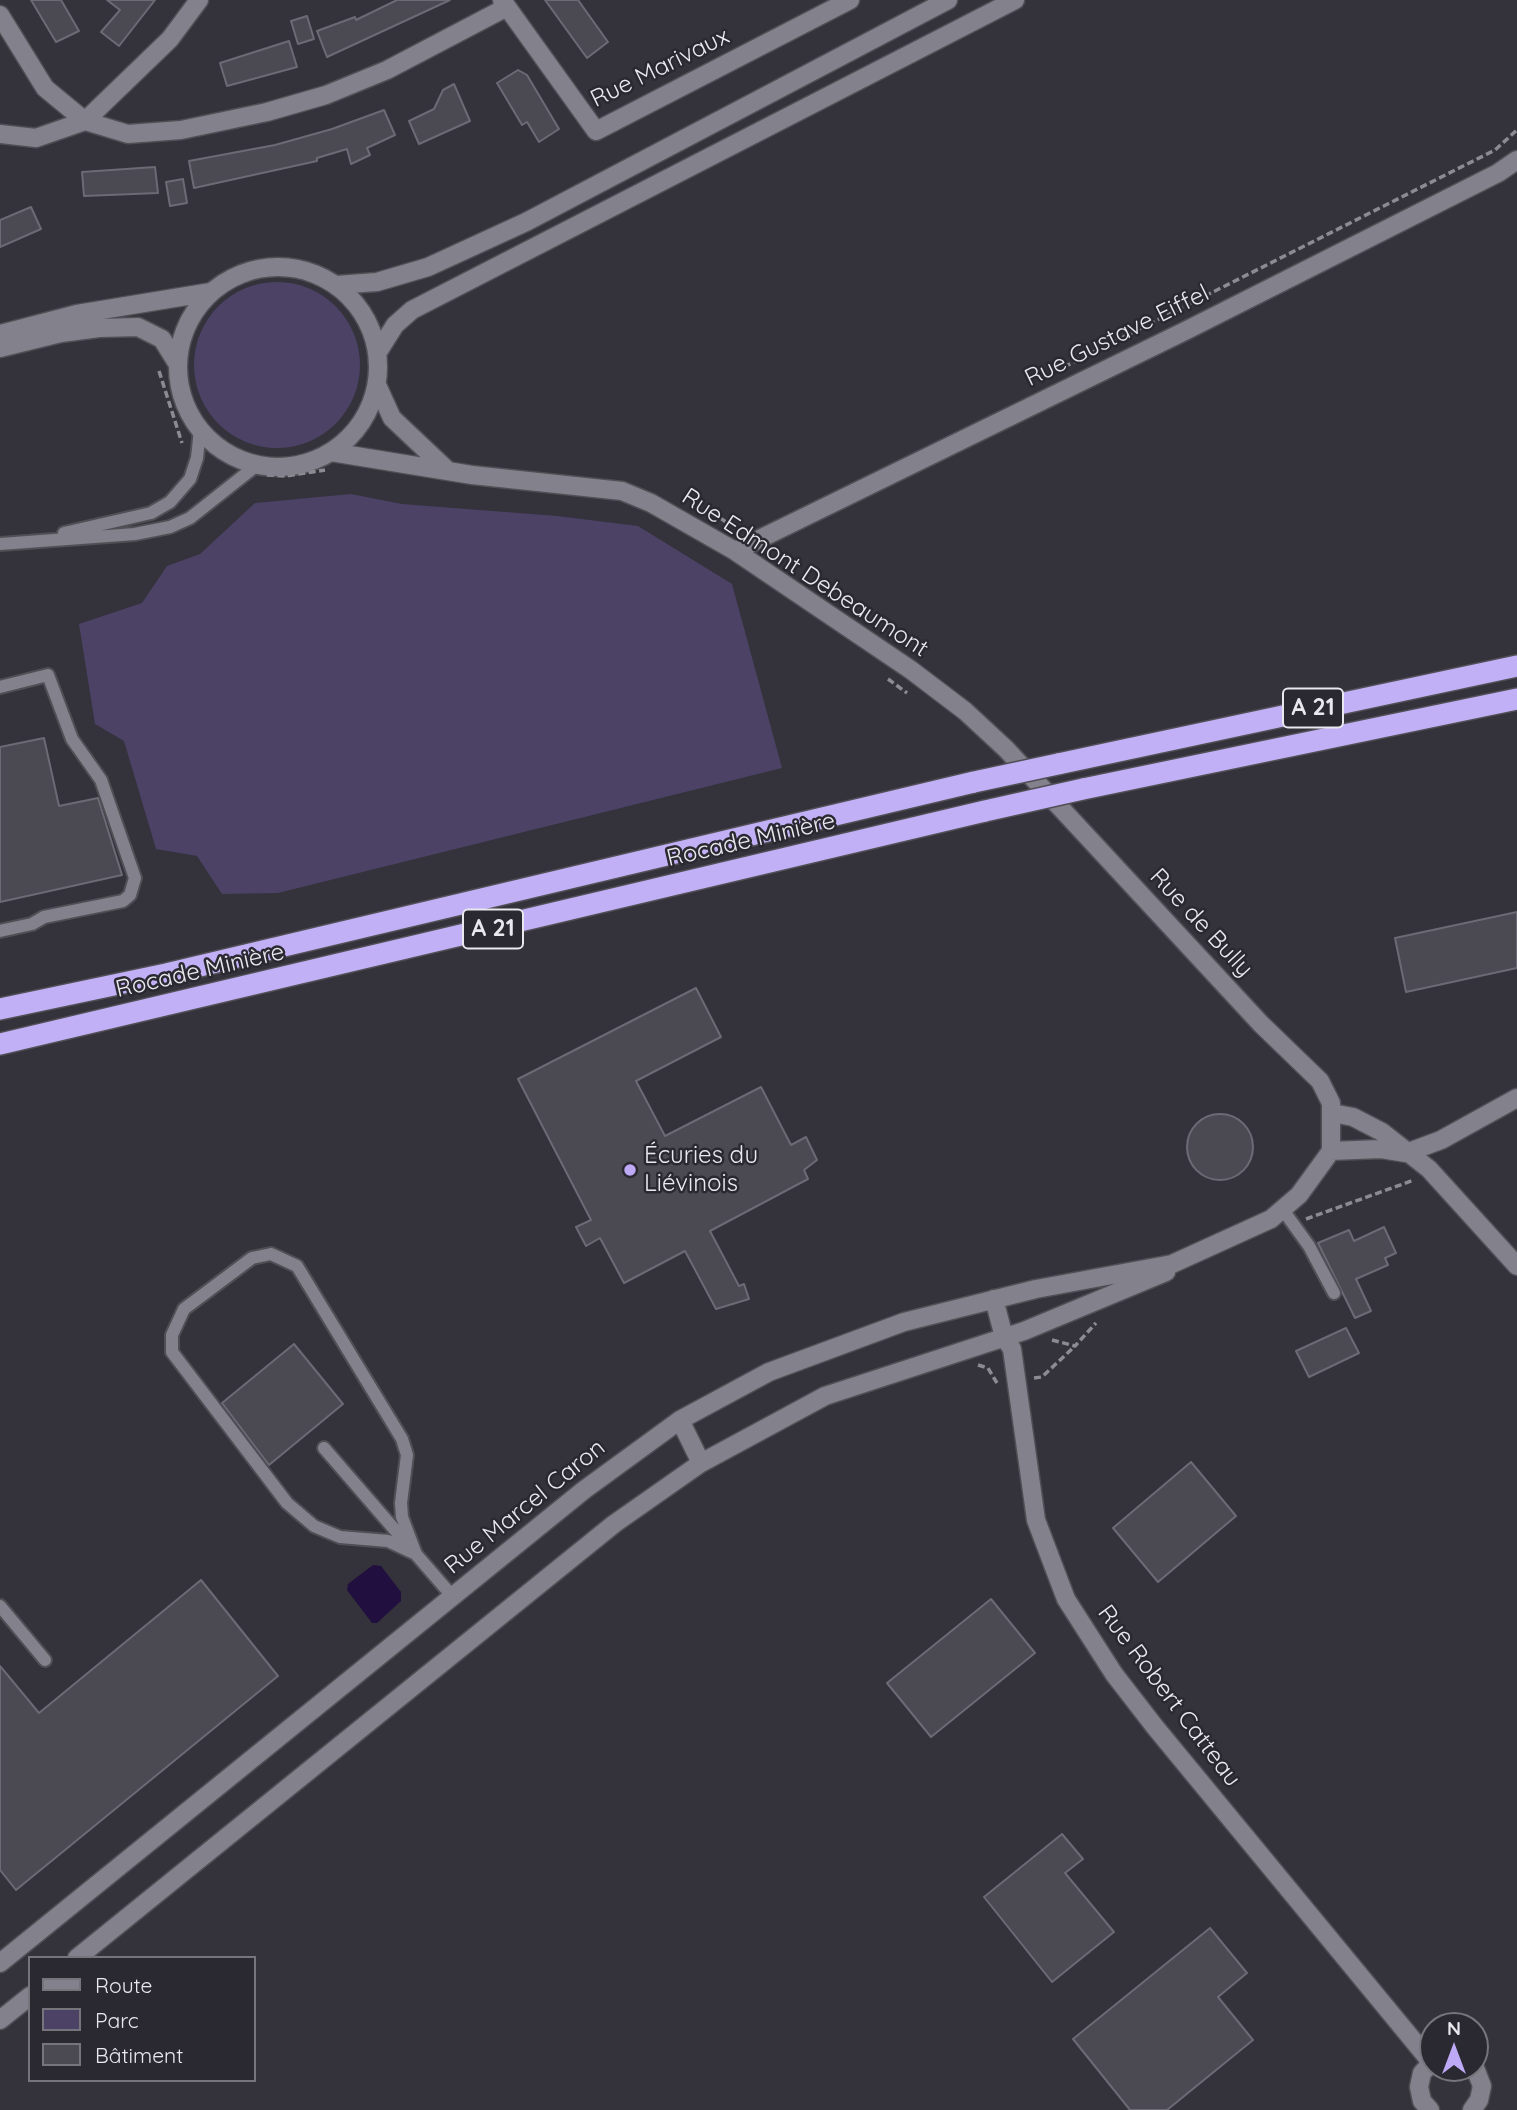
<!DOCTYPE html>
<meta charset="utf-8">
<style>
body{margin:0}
#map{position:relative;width:1517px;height:2110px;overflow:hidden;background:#34323a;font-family:Quicksand,sans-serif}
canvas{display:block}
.legend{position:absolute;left:28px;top:1956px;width:228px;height:126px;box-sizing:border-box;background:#2a2830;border:2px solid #76757c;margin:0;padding:9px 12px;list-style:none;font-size:21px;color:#e9e8ee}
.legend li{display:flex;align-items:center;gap:14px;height:35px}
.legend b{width:35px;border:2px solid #76757c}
.north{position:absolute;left:1419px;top:2012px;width:70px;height:70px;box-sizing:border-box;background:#2a2830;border:2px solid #76757c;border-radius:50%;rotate:0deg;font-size:19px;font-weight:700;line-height:28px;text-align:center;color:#e9e8ee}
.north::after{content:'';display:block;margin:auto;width:24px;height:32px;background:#bda9f5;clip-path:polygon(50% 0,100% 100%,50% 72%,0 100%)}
</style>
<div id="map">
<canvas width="1517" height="2110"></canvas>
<ul class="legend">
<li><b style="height:9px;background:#83818b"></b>Route</li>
<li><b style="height:19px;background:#4c4266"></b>Parc</li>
<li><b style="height:19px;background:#4b4952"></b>Bâtiment</li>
</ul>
<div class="north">N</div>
</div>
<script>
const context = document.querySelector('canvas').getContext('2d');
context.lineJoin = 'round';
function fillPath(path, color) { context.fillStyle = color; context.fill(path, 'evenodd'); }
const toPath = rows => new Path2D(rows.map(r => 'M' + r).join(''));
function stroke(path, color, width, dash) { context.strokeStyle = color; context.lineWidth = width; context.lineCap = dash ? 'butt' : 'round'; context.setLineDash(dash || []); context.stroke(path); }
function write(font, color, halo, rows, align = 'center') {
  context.font = font + ' Quicksand,sans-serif'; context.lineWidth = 5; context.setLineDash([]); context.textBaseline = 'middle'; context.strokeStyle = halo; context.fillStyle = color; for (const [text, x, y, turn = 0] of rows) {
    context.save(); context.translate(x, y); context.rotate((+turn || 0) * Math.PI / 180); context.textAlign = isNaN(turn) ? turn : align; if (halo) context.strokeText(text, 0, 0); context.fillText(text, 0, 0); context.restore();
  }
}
const green = toPath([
 '194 365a83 83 0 1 1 166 0a83 83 0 1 1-166 0Z',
 [351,494,402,504,557,516,638,526,732,584,782,768,278,893,222,894,197,856,156,849,124,741,95,724,79,624,142,603,167,566,200,554,255,503]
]);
const water = toPath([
 [373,1565,381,1566,401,1592,401,1601,377,1623,372,1623,347,1590,348,1584]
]);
const building = toPath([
 [31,0,61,0,79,31,56,42,31,0],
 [107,0,155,0,119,46,101,32,120,10,107,0],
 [397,0,450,0,327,57,317,31,355,17,356,20,397,0],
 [545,0,578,0,608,42,587,58,545,0],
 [307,16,314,39,298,44,291,21,307,16],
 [289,41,297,67,227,86,220,63,289,41],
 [518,70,527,75,559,129,539,142,527,122,522,125,497,83,518,70],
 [454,84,470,121,419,144,409,121,434,109,443,90,454,84],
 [384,110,395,135,367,148,370,155,351,164,347,149,317,158,317,161,194,188,189,161,275,145,332,129,384,110],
 [155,167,158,193,84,196,82,172,155,167],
 [183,179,187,203,170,206,166,182,183,179],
 [31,207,41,229,0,247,0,220,31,207],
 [44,738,59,806,98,798,122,875,0,902,0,747,44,738],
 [1517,912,1517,968,1406,992,1395,938,1517,912],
 [696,988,721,1037,636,1081,665,1136,761,1087,791,1145,806,1137,817,1160,804,1170,808,1179,710,1231,739,1286,744,1284,749,1299,716,1309,685,1251,624,1283,600,1238,586,1246,576,1227,591,1220,518,1079,696,988],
 '1187 1147a33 33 0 1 1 66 0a33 33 0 1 1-66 0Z',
 [1384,1227,1396,1253,1385,1258,1388,1265,1356,1279,1371,1311,1355,1318,1318,1243,1349,1230,1354,1241,1384,1227],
 [1346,1328,1359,1353,1309,1377,1296,1351,1346,1328],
 [294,1344,343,1404,269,1465,222,1403,294,1344],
 [1191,1462,1236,1516,1158,1582,1113,1528,1191,1462],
 [201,1580,278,1676,16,1890,0,1870,0,1666,39,1713,201,1580],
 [991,1599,1035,1653,931,1737,887,1683,991,1599],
 [1062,1834,1083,1859,1065,1873,1114,1932,1052,1982,984,1897,1062,1834],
 [1210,1928,1247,1973,1218,1997,1253,2040,1167,2110,1130,2110,1073,2039,1210,1928]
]);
const path = toPath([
 [1064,367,1495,150,1517,130],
 [159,371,182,443],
 [267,475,286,476,325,470],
 [713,520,716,515,726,522],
 [888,679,907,693],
 [1306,1219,1414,1180],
 [1052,1340,1075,1346,1096,1323],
 [978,1365,988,1368,997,1383],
 [1034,1378,1042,1377,1075,1346]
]);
const lane = toPath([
 [64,533,151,513,170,502,190,479,197,458,200,430],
 [0,544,135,534,170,527,190,518,257,465],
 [0,687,48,675,72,739,101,780,135,878,130,895,123,901,44,917,32,924,0,931],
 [1283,1210,1309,1246,1334,1293],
 [271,1254,297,1266,402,1439,407,1455,401,1503,402,1517,416,1554,388,1541,340,1537,314,1526,287,1503,172,1352,172,1335,184,1309,252,1258,271,1254],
 [324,1448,453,1597],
 [0,1606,45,1660]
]);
const street = toPath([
 [502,0,596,131,850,0],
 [0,15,45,88,85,121,170,39,199,0],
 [0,134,36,138,85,121,128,134,181,130,267,112,326,95,387,70,507,7],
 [377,385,392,418,446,469],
 [331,452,472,475,622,491,651,503,735,551,911,670,965,711,1006,749,1261,1024,1320,1081,1331,1103,1331,1151],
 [735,551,1185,331,1498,173,1517,160],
 [1332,1113,1353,1117,1382,1132,1429,1169,1517,1266],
 [1331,1151,1381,1149,1406,1153,1441,1140,1517,1098],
 [994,1299,1004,1337,1012,1349,1036,1520,1066,1599,1114,1674,1155,1727,1431,2062],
 [680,1420,701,1463],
 [77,1958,614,1524,701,1463,825,1396,1024,1331,1166,1272],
 [0,1963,584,1490,680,1420,769,1372,904,1322,1036,1289,1172,1264,1271,1219,1299,1195,1331,1151],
 [0,2020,30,1996],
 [1430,2110,1422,2101,1419,2087,1422,2073,1433,2061],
 [1472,2110,1479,2100,1482,2086,1475,2068]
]);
const secondary = toPath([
 '178 367a100 100 0 1 1 200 0a100 100 0 1 1-200 0Z',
 [337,285,377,282,428,267,526,222,948,0],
 [0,334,77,314,211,292],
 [0,348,61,333,99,328,138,327,162,339,177,363],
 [378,352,395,325,412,310,1015,0]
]);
const highway = toPath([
 [1058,764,1517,666],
 [1083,789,1517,699],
 [0,1009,166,974,974,782],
 [0,1044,985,811]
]);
const highwayBridge = toPath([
 [974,782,1058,764],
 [985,811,1083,789]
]);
const markers = [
 [630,1170,7,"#bda9f5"]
];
const shields = [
 [1313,708,60],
 [493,929,60]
];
const shieldNames = [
 ["A 21",1313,708],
 ["A 21",493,929]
];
const streetNames = [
 ["Rue Marivaux",660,68,-26],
 ["Rue Gustave Eiffel",1117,336,-26],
 ["Rue Edmont Debeaumont",805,573,33],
 ["Rocade Minière",751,840,-13],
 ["Rue de Bully",1201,923,47],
 ["Rocade Minière",200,971,-13],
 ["Rue Marcel Caron",525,1507,-39],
 ["Rue Robert Catteau",1169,1696,53]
];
const poiNames = [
 ["Écuries du",644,1156],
 ["Liévinois",644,1184]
];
fillPath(green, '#4c4266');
fillPath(water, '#210f40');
fillPath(building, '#4b4952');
stroke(building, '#6c6a74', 2);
stroke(lane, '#514f56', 16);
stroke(street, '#514f56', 21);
stroke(secondary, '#514f56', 21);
stroke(highway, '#514f56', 24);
stroke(path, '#8d8b92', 3.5, [7, 3.5]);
stroke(lane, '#83818b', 12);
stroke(street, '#83818b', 18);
stroke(secondary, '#83818b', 18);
stroke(highway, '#c2b0f6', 21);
stroke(highwayBridge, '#514f56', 24, []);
stroke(highwayBridge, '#c2b0f6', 21);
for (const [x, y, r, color] of markers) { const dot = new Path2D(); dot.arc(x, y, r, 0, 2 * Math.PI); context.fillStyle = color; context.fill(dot); stroke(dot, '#2a2830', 2.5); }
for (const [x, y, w] of shields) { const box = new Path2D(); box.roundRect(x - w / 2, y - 19.5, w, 39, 5); context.fillStyle = '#2a2830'; context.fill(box); stroke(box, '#e9e8ee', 2); }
write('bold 23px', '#e9e8ee', null, shieldNames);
write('24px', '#e9e8ee', '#2a2830', streetNames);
write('24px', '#e9e8ee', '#2a2830', poiNames, 'left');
</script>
